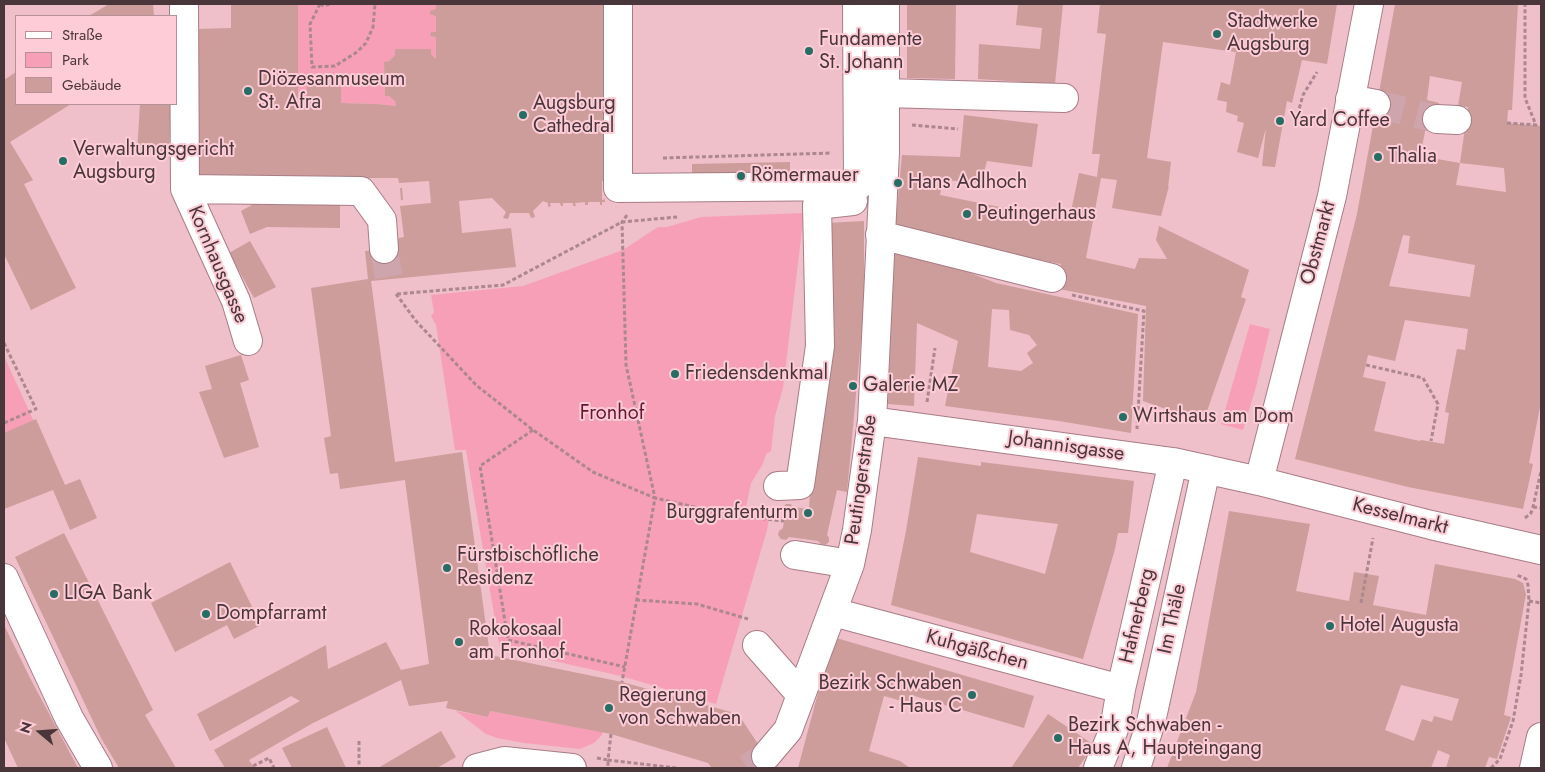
<!DOCTYPE html>
<meta charset="utf-8">
<style>
body{margin:0}
#map{position:relative;width:1545px;height:772px;overflow:hidden;background:#efbfca;font-family:Jost,sans-serif}
canvas{display:block}
.frame{position:absolute;inset:0;border:5px solid #49363b;pointer-events:none}
.legend{position:absolute;left:15px;top:15px;width:162px;height:90px;box-sizing:border-box;background:#fdccd7;border:1px solid #b59099;margin:0;padding:6px 9px;list-style:none;font-size:15px;color:#49363b}
.legend li{display:flex;align-items:center;gap:10px;height:25px}
.legend b{width:25px;border:1px solid #b59099}
.north{position:absolute;left:15px;top:707px;width:50px;height:50px;-webkit-text-stroke:4px #fdccd7;paint-order:stroke;rotate:288deg;font-size:14px;font-weight:700;line-height:20px;text-align:center;color:#49363b}
.north::after{content:'';display:block;margin:auto;width:18px;height:22px;background:#49363b;clip-path:polygon(50% 0,100% 100%,50% 72%,0 100%)}
</style>
<div id="map">
<canvas width="1545" height="772"></canvas>
<div class="frame"></div>
<ul class="legend">
<li><b style="height:6px;background:#fff"></b>Straße</li>
<li><b style="height:14px;background:#f79fb6"></b>Park</li>
<li><b style="height:14px;background:#cc9d9a"></b>Gebäude</li>
</ul>
<div class="north">N</div>
</div>
<script>
const context = document.querySelector('canvas').getContext('2d');
context.lineJoin = 'round';
function fillPath(path, color) { context.fillStyle = color; context.fill(path, 'evenodd'); }
const toPath = rows => new Path2D(rows.map(r => 'M' + r).join(''));
function stroke(path, color, width, dash) { context.strokeStyle = color; context.lineWidth = width; context.lineCap = dash ? 'butt' : 'round'; context.setLineDash(dash || []); context.stroke(path); }
function write(font, color, halo, rows, align = 'center') {
  context.font = font + ' Jost,sans-serif'; context.lineWidth = 4; context.setLineDash([]); context.textBaseline = 'middle'; context.strokeStyle = halo; context.fillStyle = color; for (const [text, x, y, turn = 0] of rows) {
    context.save(); context.translate(x, y); context.rotate((+turn || 0) * Math.PI / 180); context.textAlign = isNaN(turn) ? turn : align; if (halo) context.strokeText(text, 0, 0); context.fillText(text, 0, 0); context.restore();
  }
}
const green = toPath([
 [298,4,436,4,436,32,431,32,430,36,436,37,436,59,431,54,431,49,395,49,395,55,389,61,384,62,385,96,389,96,395,101,396,106,377,104,341,103,341,80,307,80,307,105,298,105],
 [804,213,783,388,775,416,771,451,766,454,763,464,751,483,746,507,770,513,767,530,716,704,621,676,500,649,466,450,455,450,436,325,431,316,434,312,431,295,523,286,623,250,658,227,667,227,701,217],
 [1250,324,1270,329,1256,387,1243,430,1221,424],
 [4,356,36,426,4,441],
 [456,711,488,717,490,711,603,732,602,735,594,743,580,749,524,743,497,738,486,734]
]);
const building = toPath([
 [109,4,153,4,154,16,89,16],
 [231,4,298,4,298,105,307,105,307,80,341,80,341,103,377,104,396,106,395,101,389,96,385,96,384,62,389,61,395,55,395,49,431,49,431,54,436,59,436,37,430,36,431,32,436,32,436,16,430,14,430,11,436,9,436,4,603,4,603,9,610,9,610,14,603,14,603,31,611,31,611,36,603,36,604,52,611,52,611,79,604,79,604,96,611,101,604,101,611,181,602,181,602,200,605,199,605,202,602,202,602,205,600,205,600,202,588,202,588,205,585,205,585,202,575,203,576,206,573,206,573,203,563,203,563,206,561,206,560,203,550,203,551,206,548,207,548,203,543,201,533,211,535,217,531,218,529,213,510,213,508,219,503,218,506,212,492,198,459,201,462,233,511,228,516,267,371,281,395,462,462,452,490,655,622,682,738,714,774,768,712,768,708,763,611,734,490,711,488,717,446,708,448,701,409,706,401,680,313,723,249,760,254,768,225,768,214,750,300,701,291,696,210,741,197,714,326,645,328,669,386,642,401,670,429,664,405,480,340,489,338,473,330,474,324,438,331,436,311,288,368,279,365,251,395,248,395,243,399,238,404,237,400,206,431,203,429,181,399,183,398,178,198,178,197,29,231,28],
 [907,4,956,4,955,79,907,78],
 [1018,4,1063,4,1055,84,978,79,979,44,1040,49,1042,28,1016,25],
 [1100,4,1337,4,1327,64,1302,60,1292,103,1287,101,1275,167,1262,166,1266,128,1258,158,1237,152,1244,123,1237,121,1238,116,1226,112,1227,102,1217,100,1221,82,1230,85,1236,52,1163,42,1147,158,1171,162,1168,187,1169,186,1161,216,1112,208,1117,180,1101,178,1086,258,1135,269,1139,258,1167,259,1156,240,1159,226,1249,270,1241,297,1246,299,1205,417,1202,416,1200,421,1143,401,1146,306,1054,288,1061,264,992,251,895,229,902,155,960,157,964,115,1038,124,1032,167,987,161,981,183,943,180,940,195,1069,221,1079,173,1097,177,1100,154,1092,154,1106,34,1097,33],
 [1395,4,1518,4,1512,110,1508,110,1507,123,1541,126,1541,402,1529,463,1533,464,1523,509,1408,487,1295,459,1357,214],
 [1430,76,1462,82,1458,106,1468,107,1460,163,1504,168,1506,192,1456,185,1460,163,1420,156,1426,127,1434,128,1439,103,1427,100],
 [1403,235,1410,236,1408,253,1475,265,1470,297,1389,286],
 [1405,320,1468,329,1465,350,1457,349,1445,412,1449,413,1444,444,1421,440,1420,441,1374,431,1386,382,1363,377,1368,355,1395,361],
 [16,72,16,104,71,104,10,142,33,180,24,184,76,288,31,310,4,254,4,80],
 [140,104,171,104,169,154,137,153],
 [790,162,790,178,692,180,692,164],
 [400,188,402,188,403,200,401,200],
 [259,201,340,204,340,228,267,227,250,234,241,211],
 [864,221,864,307,847,492,837,490,827,535,829,538,829,542,825,545,821,544,818,541,789,537,786,540,781,539,778,535,779,531,783,528,785,515,782,511,783,507,786,504,791,504,792,507,809,509,827,223],
 [250,241,276,287,254,298,229,253],
 [902,246,996,283,1138,314,1131,433,1059,421,945,406,958,341,917,323,914,406,888,404,893,255],
 [992,309,1009,310,1010,330,1029,335,1037,345,1027,353,1033,363,1021,371,988,367],
 [241,355,249,380,240,383,259,447,224,458,199,392,212,389,205,366],
 [36,419,65,485,80,479,97,518,70,530,53,490,4,509,4,433],
 [918,457,981,466,981,462,1134,481,1128,533,1118,533,1115,549,1083,659,891,605,906,531],
 [977,514,1058,524,1045,574,970,552],
 [1229,511,1310,524,1296,591,1349,601,1354,572,1379,576,1373,605,1426,615,1435,564,1515,579,1523,583,1526,594,1504,715,1511,717,1497,759,1489,757,1485,768,1446,768,1450,755,1438,750,1431,768,1167,768,1196,692],
 [1401,685,1459,699,1452,721,1434,716,1432,722,1422,719,1414,741,1385,730],
 [64,533,153,710,145,715,176,768,119,768,101,738,75,683,15,557],
 [230,562,261,625,234,639,227,625,175,652,151,603],
 [4,625,30,678,78,768,18,768,4,738],
 [833,637,1034,696,1024,728,911,695,909,703,884,696,869,751,900,761,910,768,798,768],
 [1048,714,1094,745,1078,768,1011,768],
 [327,727,346,768,292,768,282,748],
 [441,731,456,757,437,768,378,768]
]);
const minorTunnel = toPath([
 [1376,104,1437,119],
 [384,249,389,279],
 [747,768,766,756]
]);
const path = toPath([
 [320,4,310,24,312,67,335,66,357,52,366,43,373,27,375,4],
 [320,4,324,6,330,4],
 [1507,123,1536,125,1525,98,1525,4],
 [912,125,958,129],
 [1294,127,1303,95,1317,72],
 [663,158,832,153],
 [627,215,622,222,626,365,655,498,730,515,784,521],
 [396,294,416,321,476,385,533,430,593,472,655,498,622,682],
 [397,294,503,285,622,222,677,217],
 [1072,295,1144,311,1137,429],
 [4,343,36,409,4,423],
 [1366,365,1423,378,1438,404,1431,441],
 [927,402,935,348],
 [533,430,480,466,508,640,625,667],
 [1533,507,1541,508],
 [736,514,765,509],
 [1525,518,1531,513,1533,507,1541,471],
 [636,600,697,604,748,619],
 [1529,601,1541,603],
 [1361,603,1373,538],
 [611,734,608,760,676,768],
 [359,741,359,768],
 [597,758,608,760,608,768],
 [253,766,269,758,274,768],
 [1491,768,1500,759,1513,721,1521,675,1529,601,1528,585,1526,579,1517,575]
]);
const minor = toPath([
 [184,4,185,189,236,301,248,341],
 [618,4,618,188,858,186,857,4],
 [885,93,1064,98],
 [1350,99,1376,104],
 [1437,119,1457,120],
 [185,189,361,191,382,220,384,249],
 [880,235,1052,278],
 [872,421,1173,462,1259,481,1431,525,1541,550],
 [1259,481,1332,196,1369,4],
 [778,486,800,485,820,346,817,205,853,201],
 [795,555,850,564],
 [4,578,69,718,98,768],
 [833,612,1121,689],
 [757,645,801,695],
 [766,756,788,730,850,564,857,530,872,421,885,152,885,4],
 [477,768,504,761],
 [509,768,504,761,572,768],
 [1098,768,1114,729,1121,689,1173,462],
 [1136,768,1151,722,1206,469],
 [1534,768,1541,737]
]);
const markers = [
 [1217,34,5,"#266d63"],
 [809,51,5,"#266d63"],
 [248,91,5,"#266d63"],
 [523,115,5,"#266d63"],
 [1280,121,5,"#266d63"],
 [1378,157,5,"#266d63"],
 [63,161,5,"#266d63"],
 [741,176,5,"#266d63"],
 [898,183,5,"#266d63"],
 [967,214,5,"#266d63"],
 [675,374,5,"#266d63"],
 [853,386,5,"#266d63"],
 [1123,417,5,"#266d63"],
 [808,513,5,"#266d63"],
 [447,568,5,"#266d63"],
 [54,594,5,"#266d63"],
 [206,614,5,"#266d63"],
 [1330,626,5,"#266d63"],
 [459,642,5,"#266d63"],
 [972,695,5,"#266d63"],
 [609,708,5,"#266d63"],
 [1058,738,5,"#266d63"]
];
const poiNames = [
 ["Stadtwerke",1227,22],
 ["Augsburg",1227,45],
 ["Fundamente",819,40],
 ["St. Johann",819,63],
 ["Diözesanmuseum",258,80],
 ["St. Afra",258,103],
 ["Augsburg",533,104],
 ["Cathedral",533,127],
 ["Yard Coffee",1290,121],
 ["Verwaltungsgericht",73,150],
 ["Augsburg",73,173],
 ["Thalia",1388,157],
 ["Römermauer",751,176],
 ["Hans Adlhoch",908,183],
 ["Peutingerhaus",977,214],
 ["Friedensdenkmal",685,374],
 ["Galerie MZ",863,386],
 ["Wirtshaus am Dom",1133,417],
 ["Burggrafenturm",798,513,"right"],
 ["Fürstbischöfliche",457,556],
 ["Residenz",457,579],
 ["LIGA Bank",64,594],
 ["Dompfarramt",216,614],
 ["Hotel Augusta",1340,626],
 ["Rokokosaal",469,630],
 ["am Fronhof",469,653],
 ["Bezirk Schwaben",962,684,"right"],
 ["- Haus C",962,707,"right"],
 ["Regierung",619,696],
 ["von Schwaben",619,719],
 ["Bezirk Schwaben -",1068,726],
 ["Haus A, Haupteingang",1068,749]
];
const streetNames = [
 ["Obstmarkt",1319,243,-75],
 ["Kornhausgasse",217,265,67],
 ["Johannisgasse",1066,447,8],
 ["Peutingerstraße",862,480,-82],
 ["Kesselmarkt",1400,517,14],
 ["Hafnerberg",1138,616,-77],
 ["Im Thäle",1173,619,-78],
 ["Kuhgäßchen",977,651,15]
];
const parkNames = [
 ["Fronhof",612,414]
];
fillPath(green, '#f79fb6');
fillPath(building, '#cc9d9a');
stroke(minorTunnel, '#cea4ad', 28, [28, 14]);
stroke(minor, '#a87c87', 30);
stroke(path, '#ac8790', 3, [4, 2.5]);
stroke(minor, '#fff', 28);
for (const [x, y, r, color] of markers) { const dot = new Path2D(); dot.arc(x, y, r, 0, 2 * Math.PI); context.fillStyle = color; context.fill(dot); stroke(dot, '#fdccd7', 2); }
write('20px', '#49363b', '#fdccd7', poiNames, 'left');
write('20px', '#49363b', '#fdccd7', streetNames);
write('20px', '#661334', '#fdccd7', parkNames);
</script>
